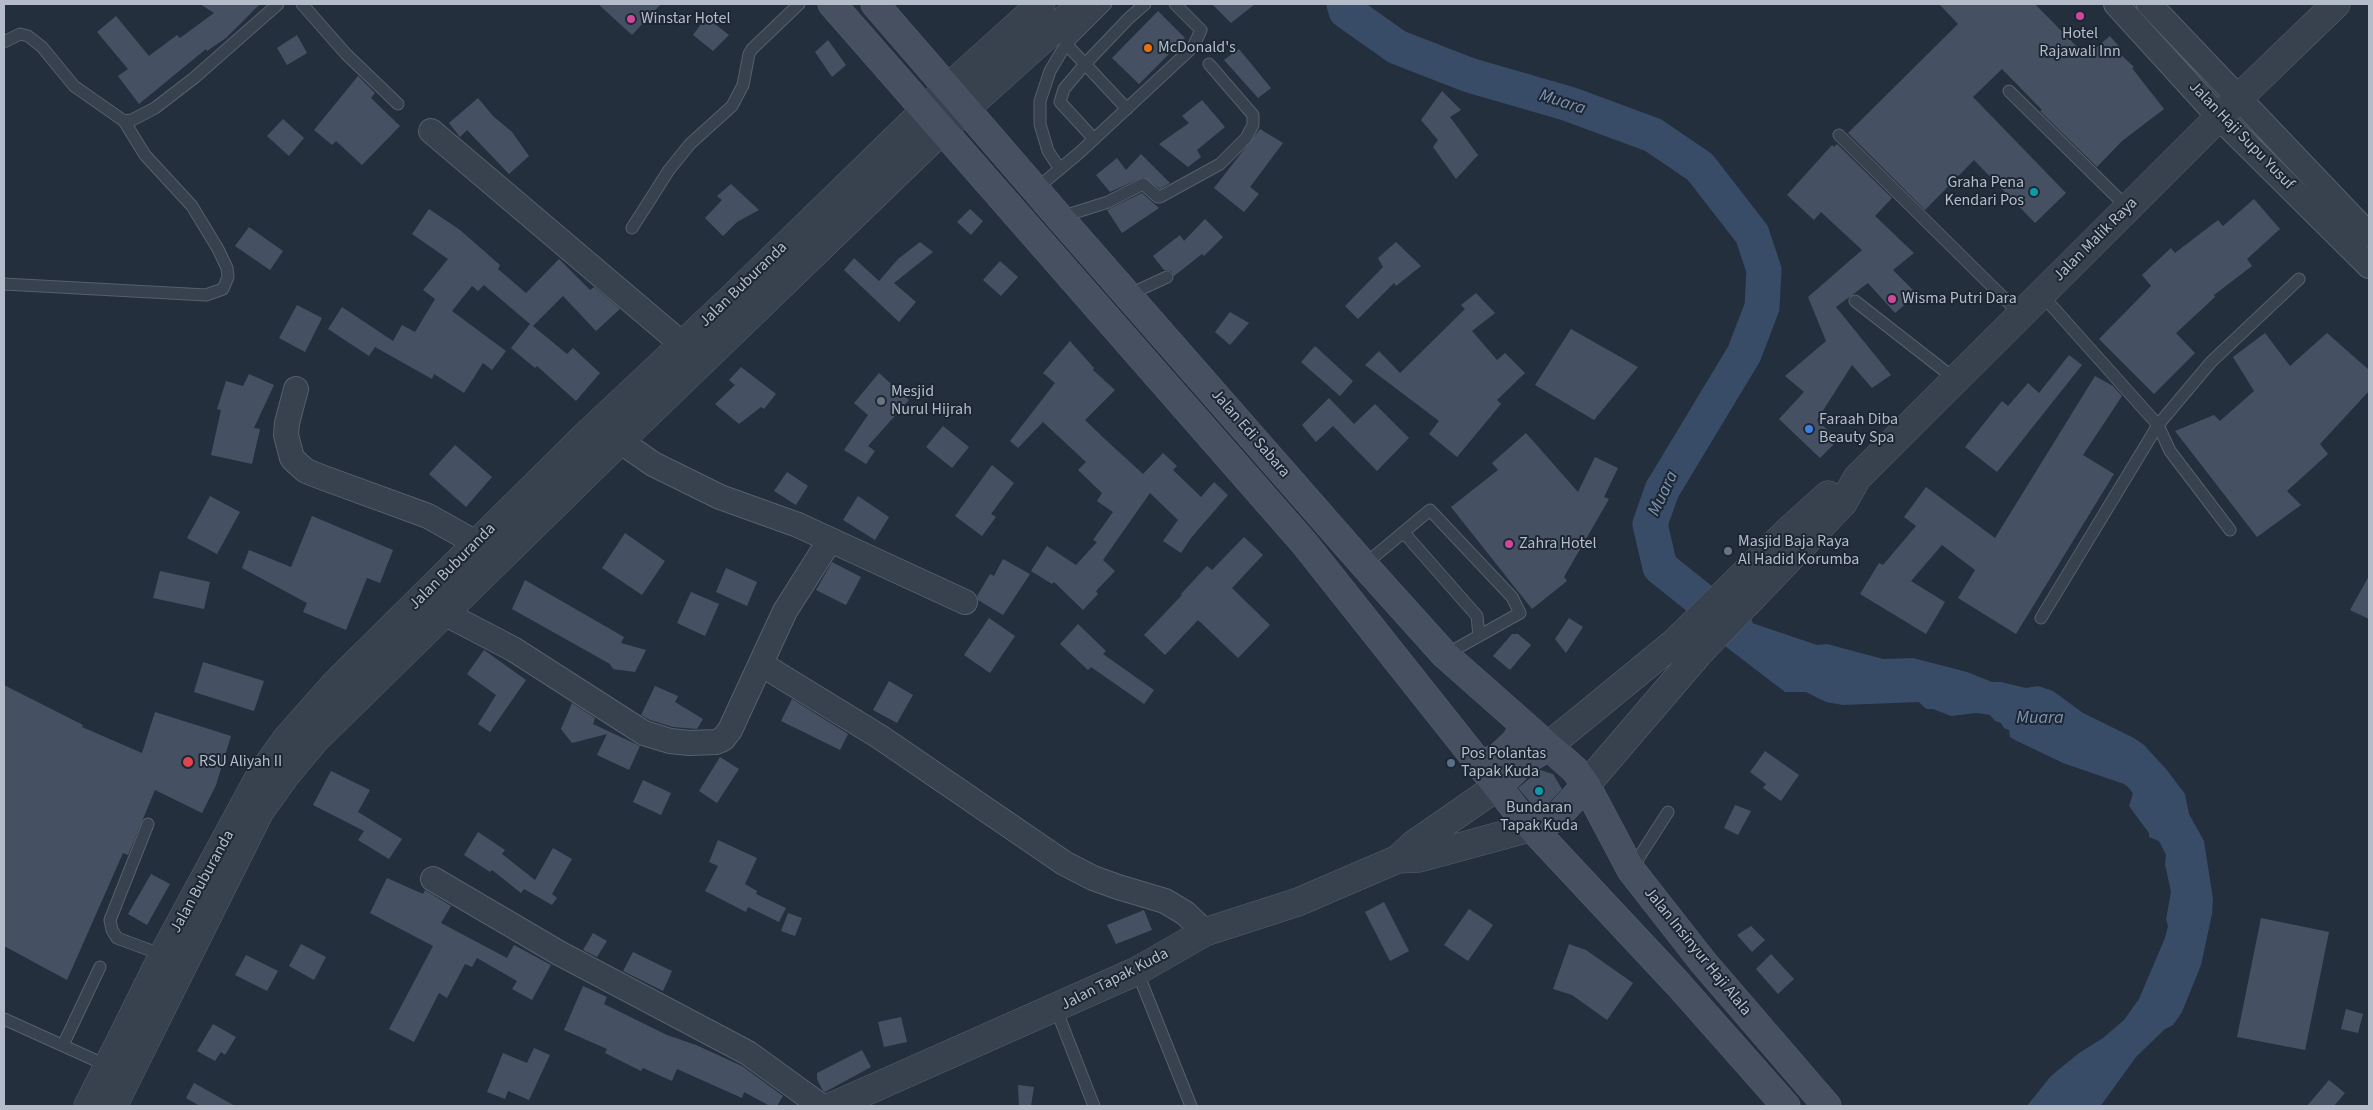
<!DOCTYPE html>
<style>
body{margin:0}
#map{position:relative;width:2373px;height:1110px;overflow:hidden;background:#242f3e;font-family:"Source Sans 3",sans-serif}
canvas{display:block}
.frame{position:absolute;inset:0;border:5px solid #b4bcc9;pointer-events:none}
</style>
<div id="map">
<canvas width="2373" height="1110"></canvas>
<div class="frame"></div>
</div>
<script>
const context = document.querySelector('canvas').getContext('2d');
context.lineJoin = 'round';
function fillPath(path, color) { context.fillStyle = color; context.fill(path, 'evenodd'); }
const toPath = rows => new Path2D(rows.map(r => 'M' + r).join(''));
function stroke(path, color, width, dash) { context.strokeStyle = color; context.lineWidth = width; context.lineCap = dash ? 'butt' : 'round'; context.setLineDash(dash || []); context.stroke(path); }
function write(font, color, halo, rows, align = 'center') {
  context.font = font + ' "Source Sans 3",sans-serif'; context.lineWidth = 4; context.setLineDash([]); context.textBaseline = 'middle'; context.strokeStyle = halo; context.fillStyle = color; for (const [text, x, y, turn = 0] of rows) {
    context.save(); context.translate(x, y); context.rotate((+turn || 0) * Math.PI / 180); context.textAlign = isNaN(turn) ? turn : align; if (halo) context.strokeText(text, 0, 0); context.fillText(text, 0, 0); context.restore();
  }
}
const water = toPath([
 [1743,620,1817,645,1827,644,1883,659,1913,658,1967,672,1992,682,2001,682,2026,688,2038,686,2053,691,2083,713,2134,738,2144,745,2166,769,2185,794,2189,814,2204,841,2213,899,2212,914,2201,965,2182,1012,2173,1025,2165,1029,2136,1057,2102,1104,2099,1106,2027,1106,2051,1076,2079,1053,2103,1038,2124,1020,2139,999,2165,938,2168,926,2166,919,2171,892,2165,864,2166,855,2159,841,2149,837,2149,833,2129,806,2133,794,2130,789,2124,784,2063,763,2015,740,2010,737,2009,730,2004,728,2001,723,1995,721,1990,715,1976,713,1951,716,1933,709,1926,709,1919,702,1843,705,1826,702,1806,692,1785,692,1725,646]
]);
const river = toPath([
 [1344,4,1346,11,1397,47,1469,75,1569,104,1653,135,1700,167,1752,234,1764,270,1762,307,1744,354,1662,490,1650,524,1660,567,1736,628]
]);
const building = toPath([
 [200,4,260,4,226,38,207,51,206,49,139,104,118,76,128,69,97,32,116,16,149,56,177,35,180,38,214,13],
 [598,4,661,4,632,35],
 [1212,4,1255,4,1231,23],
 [1939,4,2035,4,2086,56,2110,36,2121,49,2118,52,2134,67,2132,68,2164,109,2122,141,2097,167,2040,111,2042,110,2002,69,1973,97,2066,193,2035,223,1974,160,1925,210,1848,133,1958,24],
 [1158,11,1185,38,1139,84,1112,58],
 [706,17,729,35,713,51,693,35],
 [297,35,307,53,287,65,277,48],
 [828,40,846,65,832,77,815,52],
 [1239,49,1271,88,1258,98,1224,60],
 [358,76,375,93,371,98,400,126,362,165,336,141,332,145,314,130],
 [1442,91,1461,110,1450,117,1478,155,1456,179,1433,147,1438,140,1421,120],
 [478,98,493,116,512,132,529,156,509,174,467,130,460,137,449,123],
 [1202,100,1225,127,1197,150,1201,157,1188,167,1159,144,1189,123,1182,116],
 [283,119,304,138,289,156,267,136],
 [1260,129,1283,143,1250,187,1259,194,1244,212,1214,188],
 [1837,144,1892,198,1875,216,1914,253,1893,270,1917,294,1895,313,1868,283,1836,307,1891,375,1872,388,1852,365,1817,420,1838,440,1820,458,1779,419,1804,392,1785,376,1826,341,1808,297,1862,250,1821,212,1814,220,1787,195,1832,145,1834,147],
 [1141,154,1170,183,1160,189,1143,177,1110,192,1096,175,1117,158,1126,170],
 [731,184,759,210,737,222,723,236,705,218,722,200,717,196],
 [1142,193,1159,208,1122,233,1107,210],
 [2254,199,2280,229,2247,259,2252,266,2214,295,2215,297,2176,333,2195,353,2154,394,2099,339,2151,286,2142,275,2171,248,2175,253,2218,220,2223,226],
 [429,209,460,230,500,265,498,269,526,293,559,259,590,290,594,287,620,309,596,331,563,296,533,326,567,354,573,348,600,373,576,401,537,366,535,368,511,348,530,324,484,285,478,291,472,286,452,311,506,351,492,370,483,363,464,393,434,374,432,379,375,347,369,356,328,329,342,307,393,341,402,325,415,332,435,299,423,290,448,259,412,234],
 [970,209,983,221,971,235,957,222],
 [1205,219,1223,237,1204,256,1202,254,1174,276,1171,271,1164,270,1153,256,1180,235,1184,241],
 [249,227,283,251,270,270,235,246],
 [920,242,933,252,894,283,916,302,899,322,844,270,854,258,879,281,898,259],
 [1396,242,1421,266,1396,286,1394,283,1358,319,1345,306,1383,267,1378,258],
 [1000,261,1018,277,1001,296,983,280],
 [1476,293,1495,313,1472,331,1497,360,1505,353,1525,373,1497,400,1501,404,1457,457,1429,434,1439,421,1365,365,1379,351,1400,373,1465,309,1461,305],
 [297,305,322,318,305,352,279,338],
 [1230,312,1249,323,1230,345,1215,332],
 [1571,329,1638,367,1594,420,1535,385],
 [2265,333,2290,366,2327,333,2369,370,2369,391,2320,444,2328,454,2287,491,2301,505,2257,537,2175,431,2214,415,2220,421,2254,391,2233,357],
 [1070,341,1094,368,1093,370,1115,390,1085,420,1107,441,1143,474,1163,453,1177,466,1173,470,1201,497,1214,482,1228,495,1191,538,1181,553,1163,541,1178,520,1150,493,1103,560,1115,571,1096,591,1098,594,1083,610,1054,582,1052,584,1031,571,1047,546,1076,565,1097,542,1093,540,1113,512,1097,501,1102,493,1078,470,1086,462,1043,422,1018,448,1010,441,1055,383,1043,373],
 [1315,346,1353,381,1340,396,1301,362],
 [2069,355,2082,365,1997,472,1965,447,2002,401,2008,406,2028,383,2039,393],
 [741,367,776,394,764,409,761,407,739,424,715,404,735,385,729,380],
 [879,373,909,400,868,446,875,451,866,464,844,450,868,415,854,403],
 [249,374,274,385,254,428,260,429,252,464,211,455,221,410,217,409,226,381,243,386],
 [2095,376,2113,386,2122,396,2083,455,2114,474,2016,634,1958,598,1975,570,1942,545,1911,581,1945,602,1926,634,1860,594,1879,563,1883,565,1916,526,1904,517,1926,487,1995,538],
 [1329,398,1354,424,1375,404,1409,438,1377,471,1333,426,1316,442,1302,425],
 [943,426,969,447,952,468,926,447],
 [1526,433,1578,492,1595,457,1618,468,1604,497,1609,499,1564,577,1567,581,1532,609,1451,507,1498,470,1492,463],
 [455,445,492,477,466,507,429,474],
 [992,465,1014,483,991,514,996,517,982,536,955,516],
 [787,472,808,486,796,505,774,491],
 [210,496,240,512,217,554,187,538],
 [858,496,889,517,875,540,843,520],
 [312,516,393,550,380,583,367,578,346,630,303,612,307,603,242,568,249,550,291,567],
 [625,533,665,561,642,595,602,568],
 [1244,537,1263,555,1232,588,1270,625,1238,658,1198,620,1165,655,1144,635,1182,595,1181,594,1207,566,1212,570],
 [1003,559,1030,574,1003,615,978,600,977,596,990,574,994,576],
 [832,562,861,577,846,605,816,590],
 [726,568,757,582,747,606,716,592],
 [160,571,210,582,204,609,153,598],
 [2369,576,2369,619,2350,610],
 [525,580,624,637,621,643,646,650,635,672,613,669,610,664,512,609],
 [691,592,719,604,705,636,677,623],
 [989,618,1015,636,990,673,964,655],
 [1569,618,1583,627,1566,653,1555,639],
 [1078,624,1106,651,1103,654,1154,690,1144,704,1091,667,1088,670,1060,644],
 [1512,634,1518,634,1531,645,1510,670,1493,656],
 [484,650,526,680,490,732,478,724,496,695,467,674],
 [203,662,264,681,254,711,194,692],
 [889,681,913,695,897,723,873,710],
 [4,685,83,725,82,727,142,753,155,712,231,736,216,785,202,813,155,790,128,855,123,853,67,980,4,946],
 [655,686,678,696,675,702,703,719,697,729,673,727,650,720,641,715],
 [792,699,848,734,840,750,781,721],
 [572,703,595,718,593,724,640,746,629,770,597,755,607,734,572,743,561,729],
 [1765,751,1799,775,1781,801,1763,788,1766,784,1750,772],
 [720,757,739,769,717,803,699,791],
 [1540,770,1553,774,1562,789,1547,805,1536,809,1518,788],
 [331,771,370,790,358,812,402,839,389,859,358,840,364,831,313,805],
 [643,780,671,793,661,815,633,802],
 [1735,805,1751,811,1738,835,1724,828],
 [478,832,505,850,502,854,535,880,553,848,572,859,552,894,557,898,552,905,524,889,521,893,492,870,490,872,464,855],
 [718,840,757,858,745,884,757,891,756,894,786,908,779,922,748,907,746,912,705,891,718,866,709,862],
 [151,874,170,884,147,925,128,914],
 [387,878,423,894,425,890,451,906,441,923,507,958,514,945,551,965,532,1000,512,989,517,981,477,958,472,967,465,964,447,998,439,993,414,1042,389,1029,433,946,370,913],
 [1384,902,1409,951,1390,961,1365,912],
 [1469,909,1493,925,1468,961,1444,945],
 [1144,910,1152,930,1116,944,1107,925],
 [788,913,802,918,795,936,781,931],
 [2261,918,2329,932,2305,1050,2237,1037],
 [1751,926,1765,940,1752,952,1737,935],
 [593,933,607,941,597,957,583,950],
 [301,944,326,957,314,980,289,966],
 [1569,944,1586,950,1633,983,1607,1020,1572,995,1553,989],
 [633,952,672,971,663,991,623,971],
 [1771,954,1794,979,1778,994,1756,969],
 [246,955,278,971,267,991,235,975],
 [583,986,607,997,604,1004,667,1035,696,1045,742,1066,783,1096,777,1106,770,1106,744,1092,742,1098,677,1069,672,1081,643,1068,641,1071,605,1053,607,1049,564,1030],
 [2346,1009,2363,1014,2358,1033,2341,1029],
 [901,1017,907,1042,884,1047,878,1022],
 [213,1024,236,1037,225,1055,221,1052,215,1061,197,1051],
 [534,1048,550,1055,529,1100,508,1091,505,1099,487,1092,503,1053,527,1063],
 [862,1050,871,1067,825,1092,823,1091,817,1079,817,1073],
 [2329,1080,2345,1093,2334,1106,2307,1106],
 [194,1083,235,1106,200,1106,186,1098],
 [1018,1085,1034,1087,1031,1106,1019,1106]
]);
const service = toPath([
 [302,4,346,54,398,104],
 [4,42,20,34,28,36,42,47,74,86,124,121,132,120,155,108,194,78,278,4],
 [1066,44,1085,64,1129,18,1145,4],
 [2009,91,2128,208],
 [1839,135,2021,315],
 [1094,139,1060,102,1064,89,1085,64,1127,109],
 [1060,169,1048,151,1040,124,1040,101,1050,71,1066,44,1106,4],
 [1036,189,1079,153,1193,47,1201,30,1175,4],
 [1061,217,1108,202,1143,184,1158,197,1160,197,1220,164,1246,138,1253,125,1253,115,1209,64],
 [632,228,669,170,690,144,732,106,743,85,749,54,752,49,799,4],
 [4,284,206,295,223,289,228,277,227,268,218,249,192,206,145,155,124,121],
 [2041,294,2158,425,2170,451,2230,530],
 [1128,295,1167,277],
 [1855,301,1955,379],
 [1405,534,1477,616,1479,636],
 [1364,565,1430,510,1512,597,1520,613,1445,655],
 [2041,618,2158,425,2211,362,2299,279],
 [148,824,110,920,112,930,117,938,163,955],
 [1632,868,1668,812],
 [1137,971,1191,1106],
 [1056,1009,1094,1106],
 [4,1019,108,1066],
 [63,1045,100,967]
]);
const minor = toPath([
 [2116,4,2219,117,2369,266],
 [2149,4,2369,235],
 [431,131,682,344],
 [296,389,287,423,286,435,292,458,298,464,306,471,324,478,428,516,476,543],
 [620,441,653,464,720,497,798,525,965,602],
 [444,613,513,649,644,733,670,741,690,743,716,742,723,739,730,730,785,611,830,540],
 [761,664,880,737,1064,863,1093,878,1118,887,1165,901,1185,913,1205,932],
 [433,879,559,953,748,1053,821,1106]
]);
const tertiary = toPath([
 [1547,747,1674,643,1788,531,1828,495],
 [1586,785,1699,653,1843,503,1857,478,2219,117,2336,4],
 [1398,859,1419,858,1533,827],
 [88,1106,163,955,261,774,288,737,335,684,582,439,733,297,948,88,1041,4],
 [113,1106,260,811,285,776,315,740,622,439,942,130,1082,4],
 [833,1106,1137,971,1205,932,1298,902,1398,859,1413,845,1498,786]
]);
const secondary = toPath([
 [832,4,1304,543,1520,815,1678,984,1786,1106],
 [875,4,1060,218,1364,565,1445,655,1575,770,1586,785,1631,870,1703,962,1827,1106],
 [1481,764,1499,757,1516,741,1524,726],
 [1498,786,1522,763,1547,747],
 [1533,827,1556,818,1586,785]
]);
const markers = [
 [2080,16,5,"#d1479c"],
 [631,19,5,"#d1479c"],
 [1148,48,5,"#e8710a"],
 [2034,192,5,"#0f9aa8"],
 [1892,299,5,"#d1479c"],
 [881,401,5,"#6b7280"],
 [1809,429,5,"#3f7fe0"],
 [1509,544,5,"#d1479c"],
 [1728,551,5,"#6b7280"],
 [188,762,6,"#e0444e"],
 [1451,763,5,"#5c6f8a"],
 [1539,791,5,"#0f9aa8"]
];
const poiNames = [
 ["Winstar Hotel",641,19],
 ["Hotel",2080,34,"center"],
 ["Rajawali Inn",2080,52,"center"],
 ["McDonald's",1158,48],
 ["Graha Pena",2024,183,"right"],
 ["Kendari Pos",2024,201,"right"],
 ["Wisma Putri Dara",1902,299],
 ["Mesjid",891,392],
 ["Nurul Hijrah",891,410],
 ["Faraah Diba",1819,420],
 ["Beauty Spa",1819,438],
 ["Masjid Baja Raya",1738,542],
 ["Al Hadid Korumba",1738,560],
 ["Zahra Hotel",1519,544],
 ["Pos Polantas",1461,754],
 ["Tapak Kuda",1461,772],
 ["RSU Aliyah II",199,762],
 ["Bundaran",1539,808,"center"],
 ["Tapak Kuda",1539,826,"center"]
];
const streetNames = [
 ["Jalan Haji Supu Yusuf",2241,136,46],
 ["Jalan Malik Raya",2096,240,-45],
 ["Jalan Buburanda",744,285,-44],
 ["Jalan Edi Sabara",1250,434,49],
 ["Jalan Buburanda",453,567,-45],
 ["Jalan Buburanda",203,882,-61],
 ["Jalan Insinyur Haji Alala",1697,952,51],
 ["Jalan Tapak Kuda",1115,980,-27]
];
const waterNames = [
 ["Muara",1562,103,18],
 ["Muara",1664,494,-65],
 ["Muara",2040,719]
];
fillPath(water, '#394c67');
stroke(river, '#394c67', 35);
fillPath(building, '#455162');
stroke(service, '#565f6c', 13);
stroke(minor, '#565f6c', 26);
stroke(tertiary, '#565f6c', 29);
stroke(secondary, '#565f6c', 29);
stroke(service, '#38414e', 11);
stroke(minor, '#38414e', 24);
stroke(tertiary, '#38414e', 28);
stroke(secondary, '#465061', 28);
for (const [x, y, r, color] of markers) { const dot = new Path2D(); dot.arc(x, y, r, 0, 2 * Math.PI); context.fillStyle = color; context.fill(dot); stroke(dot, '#1d2633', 2); }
write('16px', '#b4bcc9', '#1d2633', poiNames, 'left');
write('16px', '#b4bcc9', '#1d2633', streetNames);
write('italic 18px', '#7c92b1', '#1d2633', waterNames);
</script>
